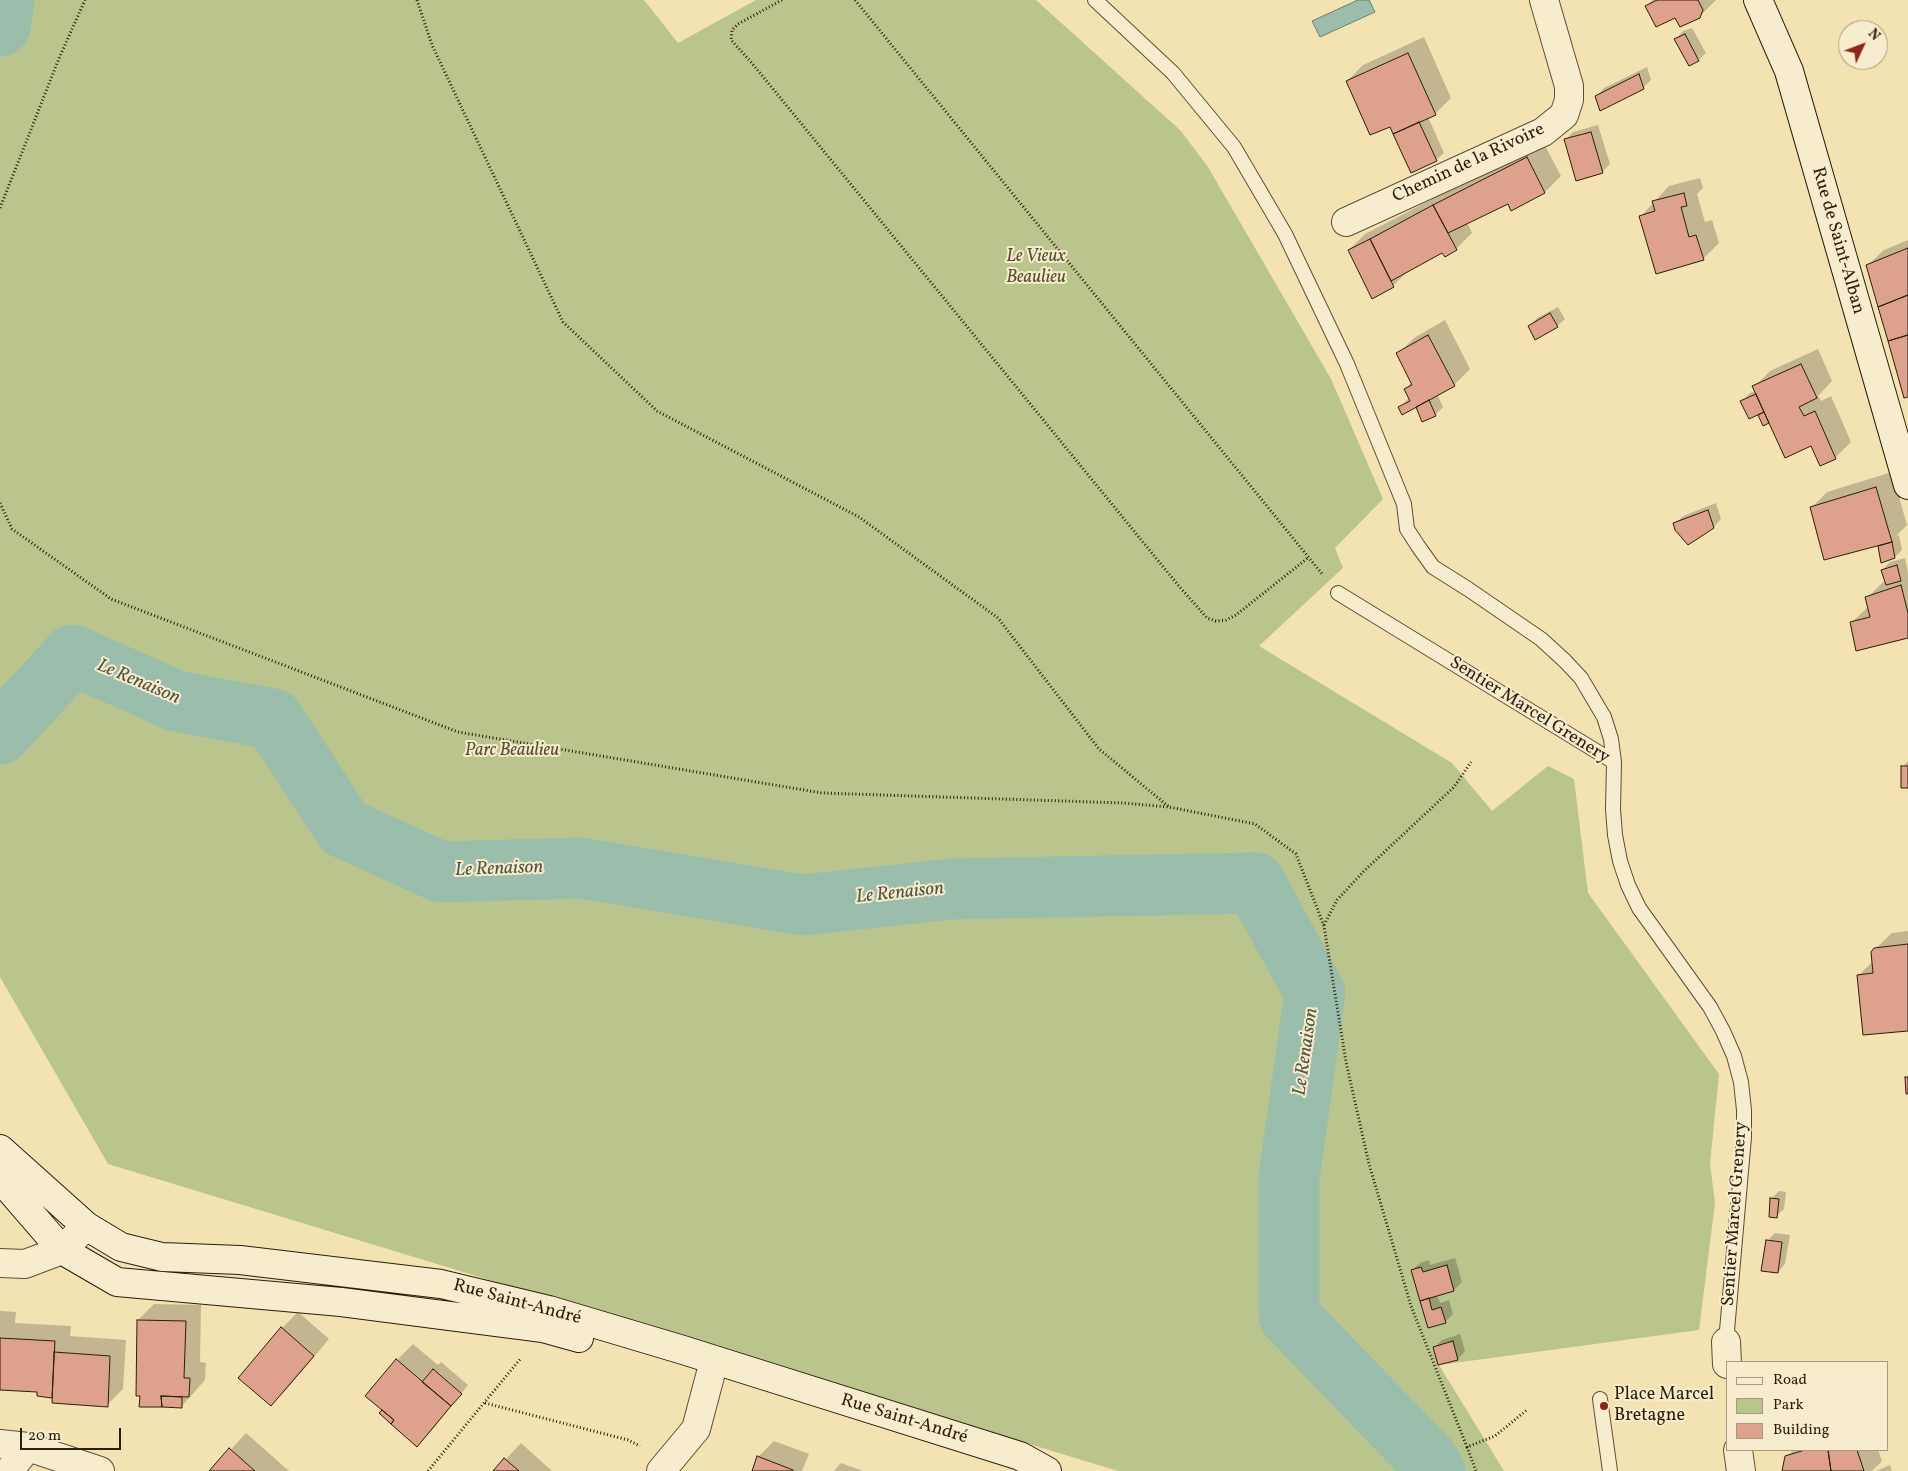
<!DOCTYPE html>
<meta charset="utf-8">
<style>
body{margin:0}
#map{position:relative;width:1908px;height:1471px;overflow:hidden;background:#f3e3b3;font-family:Vollkorn,serif}
canvas{display:block}
.legend{position:absolute;left:1726px;top:1361px;width:162px;height:90px;box-sizing:border-box;background:#f7edce;border:1px solid #a69a80;margin:0;padding:6px 9px;list-style:none;font-size:15px;color:#2c1d0b}
.legend li{display:flex;align-items:center;gap:10px;height:25px}
.legend b{width:25px;border:1px solid #a69a80}
.north{position:absolute;left:1838px;top:20px;width:50px;height:50px;box-sizing:border-box;background:#f7edce;border:1px solid #a69a80;border-radius:50%;rotate:47deg;font-size:14px;font-weight:700;line-height:20px;text-align:center;color:#2c1d0b}
.north::after{content:'';display:block;margin:auto;width:18px;height:22px;background:#8f2418;clip-path:polygon(50% 0,100% 100%,50% 72%,0 100%)}
.scale{position:absolute;left:20px;top:1428px;width:101px;height:22px;box-sizing:border-box;border:2px solid #2c1d0b;border-top:0;padding-left:6px;font-size:15px;line-height:18px;white-space:nowrap;color:#2c1d0b;-webkit-text-stroke:4px #f7edce;paint-order:stroke}
</style>
<div id="map">
<canvas width="1908" height="1471"></canvas>
<ul class="legend">
<li><b style="height:6px;background:#f7edce"></b>Road</li>
<li><b style="height:14px;background:#bac48d"></b>Park</li>
<li><b style="height:14px;background:#dda18c"></b>Building</li>
</ul>
<div class="north">N</div>
<div class="scale">20 m</div>
</div>
<script>
const context = document.querySelector('canvas').getContext('2d');
context.lineJoin = 'round';
function fillPath(path, color) { context.fillStyle = color; context.fill(path, 'evenodd'); }
const toPath = rows => new Path2D(rows.map(r => 'M' + r).join(''));
function stroke(path, color, width, dash) { context.strokeStyle = color; context.lineWidth = width; context.lineCap = dash ? 'butt' : 'round'; context.setLineDash(dash || []); context.stroke(path); }
function write(font, color, halo, rows, align = 'center') {
  context.font = font + ' Vollkorn,serif'; context.lineWidth = 4; context.setLineDash([]); context.textBaseline = 'middle'; context.strokeStyle = halo; context.fillStyle = color; for (const [text, x, y, turn = 0] of rows) {
    context.save(); context.translate(x, y); context.rotate((+turn || 0) * Math.PI / 180); context.textAlign = isNaN(turn) ? turn : align; if (halo) context.strokeText(text, 0, 0); context.fillText(text, 0, 0); context.restore();
  }
}
const green = toPath([
 [0,0,644,0,678,43,756,0,1036,0,1181,131,1208,167,1331,379,1383,499,1335,548,1343,568,1259,646,1452,763,1492,811,1548,766,1574,779,1588,893,1719,1074,1710,1164,1715,1203,1699,1330,1439,1365,1504,1471,1118,1471,108,1164,0,977]
]);
const water = toPath([
 [1358,0,1369,0,1375,12,1320,37,1312,21,1358,0]
]);
const shadow = toPath([
 [1653,0,1716,0,1700,16,1676,16,1646,6],
 [1692,28,1706,53,1698,60,1676,39,1683,31],
 [1424,37,1451,98,1435,114,1428,117,1444,153,1436,160,1347,81,1363,65],
 [1647,67,1651,80,1643,88,1597,96,1604,88],
 [1598,125,1610,164,1602,172,1565,140,1573,132],
 [1543,142,1561,176,1545,192,1512,209,1508,202,1467,222,1472,233,1456,249,1443,252,1409,270,1393,286,1372,297,1349,250,1365,234],
 [1700,178,1703,188,1697,194,1705,222,1712,220,1719,243,1703,259,1641,216,1669,186],
 [1908,240,1908,396,1867,266,1884,250],
 [1558,307,1565,319,1557,326,1529,326,1537,318],
 [1445,320,1470,369,1454,385,1437,394,1443,407,1436,414,1423,420,1422,403,1400,407,1410,397,1405,389,1412,382,1398,354,1414,338],
 [1818,349,1832,381,1818,396,1821,401,1831,396,1851,442,1835,458,1821,464,1812,444,1769,421,1764,424,1759,414,1742,401,1750,393,1756,391,1754,387,1770,371],
 [1892,472,1907,525,1896,536,1899,535,1902,550,1895,557,1879,547,1882,544,1811,508,1827,492],
 [1716,503,1721,519,1714,527,1688,544,1675,524,1683,516],
 [1905,558,1908,573,1908,637,1851,623,1869,606,1867,598,1883,582,1886,581,1882,570,1890,562],
 [1908,761,1908,787,1902,767],
 [1908,931,1908,1030,1859,975,1873,961,1875,949,1892,933],
 [1779,1191,1786,1192,1784,1209,1776,1216,1771,1199],
 [1775,1233,1790,1235,1785,1264,1778,1272,1767,1241],
 [1455,1258,1462,1282,1454,1290,1437,1295,1440,1303,1449,1300,1453,1314,1445,1322,1429,1327,1412,1270,1420,1263,1429,1260,1430,1265],
 [154,1304,201,1305,200,1362,206,1363,205,1380,181,1407,141,1395,138,1320],
 [0,1311,16,1312,15,1323,71,1326,70,1336,126,1340,123,1389,107,1405,38,1395,38,1391,0,1389],
 [298,1312,329,1339,287,1389,271,1405,282,1328],
 [1460,1334,1465,1351,1458,1359,1435,1347,1442,1340],
 [413,1344,438,1365,441,1362,468,1385,433,1429,417,1445,383,1410,397,1360],
 [246,1433,289,1471,211,1471],
 [774,1441,809,1454,802,1471,753,1471,758,1457],
 [521,1443,552,1471,495,1471],
 [1794,1450,1878,1450,1882,1461,1872,1471,1783,1471,1786,1457],
 [841,1463,863,1471,834,1471],
 [1890,1465,1892,1471,1876,1471]
]);
const river = toPath([
 [0,26,4,0],
 [0,734,73,655,176,701,273,719,344,828,441,872,581,868,802,905,952,889,1255,883,1315,993,1289,1177,1289,1316,1426,1458,1435,1471]
]);
const building = toPath([
 [1657,0,1698,0,1703,10,1700,18,1680,27,1675,18,1656,27,1645,6,1657,0],
 [1685,34,1699,61,1689,66,1674,39,1685,34],
 [1408,53,1436,115,1393,134,1390,127,1370,135,1346,81,1408,53],
 [1639,74,1644,89,1600,111,1595,96,1639,74],
 [1419,122,1437,161,1411,173,1393,134,1419,122],
 [1591,132,1603,173,1576,181,1564,139,1591,132],
 [1527,157,1545,193,1511,211,1508,204,1448,233,1433,205,1527,157],
 [1684,193,1687,206,1681,207,1689,237,1696,235,1704,260,1656,274,1639,216,1655,211,1652,201,1684,193],
 [1433,205,1457,250,1445,257,1442,253,1391,281,1370,239,1433,205],
 [1370,239,1394,287,1372,299,1348,250,1370,239],
 [1908,248,1908,295,1878,307,1866,265,1908,248],
 [1908,295,1908,335,1888,341,1878,307,1908,295],
 [1550,313,1558,327,1535,340,1528,326,1550,313],
 [1428,335,1455,386,1402,415,1398,407,1410,401,1404,389,1412,385,1396,353,1428,335],
 [1908,335,1908,397,1904,398,1888,341,1908,335],
 [1801,364,1817,398,1799,407,1804,416,1815,411,1836,459,1820,466,1811,446,1785,458,1752,386,1801,364],
 [1756,394,1764,412,1749,419,1740,401,1756,394],
 [1429,400,1436,416,1422,422,1416,407,1429,400],
 [1764,412,1769,423,1763,426,1758,415,1764,412],
 [1876,487,1892,542,1824,560,1810,507,1876,487],
 [1708,510,1714,528,1688,545,1675,530,1673,523,1708,510],
 [1892,542,1895,558,1881,563,1878,546,1892,542],
 [1897,565,1901,581,1886,585,1881,570,1897,565],
 [1901,585,1908,613,1908,638,1856,651,1850,622,1870,617,1865,597,1901,585],
 [1901,766,1908,766,1908,788,1901,788,1901,766],
 [1908,944,1908,1031,1863,1035,1857,975,1873,973,1871,952,1874,948,1908,944],
 [1905,1077,1908,1077,1908,1094,1906,1094,1905,1077],
 [1770,1198,1779,1199,1777,1218,1769,1217,1770,1198],
 [1766,1240,1782,1242,1778,1273,1761,1271,1766,1240],
 [1447,1265,1454,1291,1420,1301,1411,1270,1421,1267,1423,1272,1447,1265],
 [1429,1298,1432,1310,1441,1307,1446,1323,1428,1328,1420,1301,1429,1298],
 [137,1320,186,1321,184,1378,190,1378,189,1397,161,1396,162,1407,139,1407,140,1396,136,1396,137,1320],
 [281,1327,314,1356,271,1406,238,1378,281,1327],
 [0,1338,55,1341,52,1398,37,1396,37,1392,0,1390,0,1338],
 [1453,1341,1458,1360,1438,1365,1433,1347,1453,1341],
 [54,1352,110,1356,108,1407,52,1403,54,1352],
 [396,1359,451,1406,417,1447,391,1424,394,1420,365,1396,396,1359],
 [433,1369,462,1394,451,1406,422,1382,433,1369],
 [161,1396,182,1397,182,1408,162,1407,161,1396],
 [382,1410,394,1420,391,1424,379,1413,382,1410],
 [229,1448,255,1471,209,1471,229,1448],
 [1805,1450,1828,1450,1831,1471,1782,1471,1785,1456,1805,1450],
 [1828,1450,1857,1450,1864,1471,1831,1471,1828,1450],
 [757,1456,793,1470,793,1471,752,1471,757,1456],
 [504,1458,519,1471,493,1471,504,1458]
]);
const path = toPath([
 [417,0,432,45,563,322,657,411,859,517,998,618,1099,749,1169,807],
 [782,0,738,24,732,30,731,40,751,62,1178,585,1207,618,1216,621,1226,620,1236,615,1309,557],
 [855,0,1323,575],
 [0,208,60,56,85,0],
 [0,503,12,529,111,599,458,732,822,793,1123,803,1169,807,1255,824,1296,854,1324,926,1346,1062,1369,1164,1411,1306,1467,1447,1495,1436,1528,1409],
 [1324,925,1337,900,1364,871,1454,787,1471,762],
 [485,1403,628,1440,640,1446],
 [1467,1447,1476,1471],
 [428,1471,521,1358]
]);
const lane = toPath([
 [1095,0,1173,73,1234,147,1285,234,1347,364,1404,504,1407,529,1418,546,1433,567,1468,589,1541,639,1565,661,1581,678,1604,717,1611,739,1614,762],
 [1338,593,1614,762,1613,809,1615,835,1620,861,1628,885,1639,908,1710,1007,1723,1031,1734,1056,1741,1082,1744,1110,1744,1137,1726,1342],
 [1600,1399,1610,1471]
]);
const street = toPath([
 [1346,222,1543,132,1564,115,1569,100,1569,86,1544,0],
 [0,1263,25,1264,62,1250,86,1226],
 [1726,1342,1727,1364],
 [0,1444,28,1447,100,1471],
 [1738,1450,1741,1471],
 [9,1471,28,1447],
 [661,1471,696,1429,714,1361]
]);
const secondary = toPath([
 [1758,0,1789,71,1908,485],
 [0,1149,86,1226,121,1247,162,1257,240,1260,441,1284,549,1310,683,1350,1020,1456,1047,1471],
 [0,1170,10,1190,62,1250,117,1282,341,1302,543,1328,579,1338]
]);
const markers = [
 [1604,1406,5,"#8f2418"]
];
const streetNames = [
 ["Chemin de la Rivoire",1469,164,-25],
 ["Rue de Saint-Alban",1837,241,74],
 ["Sentier Marcel Grenery",1529,711,32],
 ["Sentier Marcel Grenery",1736,1214,-86],
 ["Rue Saint-André",517,1303,15],
 ["Rue Saint-André",904,1420,17]
];
const parkNames = [
 ["Le Vieux",1036,258],
 ["Beaulieu",1036,279],
 ["Parc Beaulieu",512,752]
];
const poiNames = [
 ["Place Marcel",1614,1396],
 ["Bretagne",1614,1417]
];
const waterNames = [
 ["Le Renaison",138,683,23],
 ["Le Renaison",499,870,-2],
 ["Le Renaison",900,894,-6],
 ["Le Renaison",1307,1052,-82]
];
fillPath(green, '#bac48d');
fillPath(water, '#9bbeac');
stroke(water, '#6f7e6c', 1);
fillPath(shadow, '#0003');
stroke(river, '#9bbeac', 61);
fillPath(building, '#dda18c');
stroke(building, '#2c1d0b', 1);
stroke(lane, '#5e4e35', 16);
stroke(street, '#5e4e35', 30);
stroke(secondary, '#2c1d0b', 30);
stroke(path, '#2c1d0b', 3, [1, 2.5]);
stroke(lane, '#f7edce', 14);
stroke(street, '#f7edce', 28);
stroke(secondary, '#f7edce', 28);
for (const [x, y, r, color] of markers) { const dot = new Path2D(); dot.arc(x, y, r, 0, 2 * Math.PI); context.fillStyle = color; context.fill(dot); stroke(dot, '#f7edce', 2); }
write('18px', '#2c1d0b', '#f7edce', streetNames);
write('italic 18px', '#574f32', '#f7edce', parkNames);
write('18px', '#2c1d0b', '#f7edce', poiNames, 'left');
write('italic 19px', '#535543', '#f7edce', waterNames);
</script>
